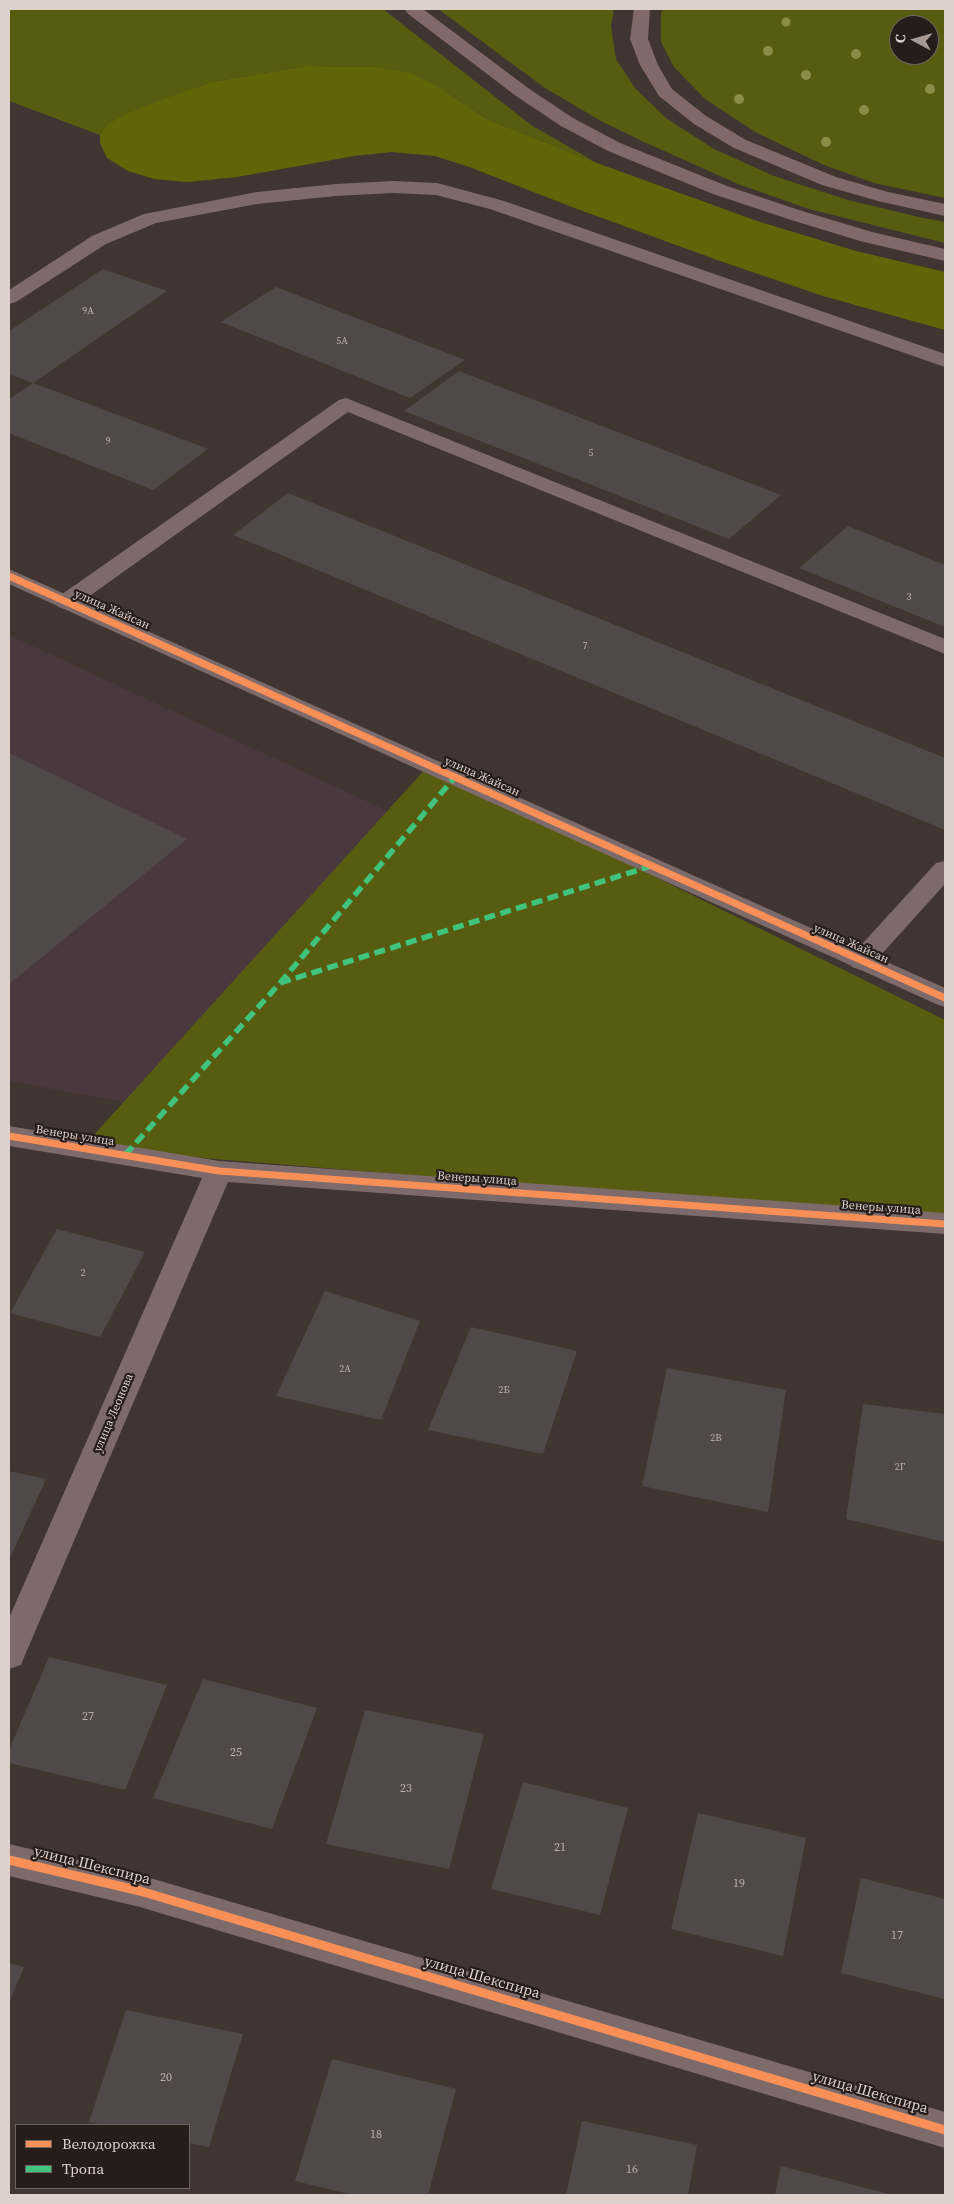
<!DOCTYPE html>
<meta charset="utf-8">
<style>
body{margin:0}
#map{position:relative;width:954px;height:2204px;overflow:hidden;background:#403530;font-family:"Source Serif 4",serif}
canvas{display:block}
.frame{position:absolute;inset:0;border:10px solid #ded1cc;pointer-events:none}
.legend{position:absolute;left:15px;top:2124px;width:175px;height:65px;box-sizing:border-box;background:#261c19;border:1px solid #706461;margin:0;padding:6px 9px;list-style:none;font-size:15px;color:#ded1cc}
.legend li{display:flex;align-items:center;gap:10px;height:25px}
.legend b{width:25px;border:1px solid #706461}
.north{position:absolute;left:889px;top:15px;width:50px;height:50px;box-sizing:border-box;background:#261c19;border:1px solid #706461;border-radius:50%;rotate:276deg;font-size:14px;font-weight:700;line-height:20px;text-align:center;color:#ded1cc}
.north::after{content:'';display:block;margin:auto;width:18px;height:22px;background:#a79a95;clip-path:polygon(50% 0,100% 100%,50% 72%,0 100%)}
</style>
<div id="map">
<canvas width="954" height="2204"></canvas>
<div class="frame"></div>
<ul class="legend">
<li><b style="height:6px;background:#f78f57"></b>Велодорожка</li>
<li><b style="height:6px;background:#40c37c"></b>Тропа</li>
</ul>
<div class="north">С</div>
</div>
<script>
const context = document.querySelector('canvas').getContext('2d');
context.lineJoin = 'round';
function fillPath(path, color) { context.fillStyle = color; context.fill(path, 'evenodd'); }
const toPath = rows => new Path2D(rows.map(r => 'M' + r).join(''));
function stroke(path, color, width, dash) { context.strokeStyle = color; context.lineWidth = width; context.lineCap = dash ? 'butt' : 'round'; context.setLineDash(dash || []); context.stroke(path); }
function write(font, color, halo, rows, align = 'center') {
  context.font = font + ' "Source Serif 4",serif'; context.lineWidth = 4.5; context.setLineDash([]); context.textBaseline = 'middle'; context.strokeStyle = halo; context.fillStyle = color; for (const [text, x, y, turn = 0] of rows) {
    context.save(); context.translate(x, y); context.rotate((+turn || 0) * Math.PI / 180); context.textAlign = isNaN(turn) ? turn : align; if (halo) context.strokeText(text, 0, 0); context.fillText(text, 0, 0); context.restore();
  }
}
const education = toPath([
 [9,635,403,818,124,1102,9,1081]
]);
const green = toPath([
 [9,9,383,9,531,125,597,163,487,119,439,87,377,67,305,66,211,82,125,114,106,125,100,135,9,101],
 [438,9,614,9,611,26,616,59,635,88,666,118,714,149,774,176,848,200,923,218,945,222,945,243,809,209,738,184,644,142,601,121,545,88],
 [663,9,945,9,945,198,874,183,824,165,757,133,705,99,674,67,661,42,661,13],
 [899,25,929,25,929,55,899,55],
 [429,765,945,1020,945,1219,82,1148]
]);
const forest = toPath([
 [305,66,377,67,409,73,439,87,487,119,597,163,757,221,856,251,945,272,945,330,823,296,720,261,572,207,472,168,435,156,392,152,354,156,237,177,187,182,154,179,128,171,107,158,100,143,100,135,106,125,125,114,161,100,211,82]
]);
const building = toPath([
 [103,269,167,291,33,383,9,374,9,331],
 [276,287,465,360,410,398,221,322],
 [459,371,781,495,729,539,404,411],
 [33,383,208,449,153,490,9,433,9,399],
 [288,493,945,758,945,830,233,535],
 [848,526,945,565,945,627,799,568],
 [9,753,187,839,9,984],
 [57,1229,145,1252,100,1337,10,1313],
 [325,1291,420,1321,381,1420,276,1396],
 [471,1327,577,1351,543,1454,428,1430],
 [667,1368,786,1390,768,1512,642,1486],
 [863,1404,945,1414,945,1542,846,1519],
 [9,1471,46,1479,9,1560],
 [49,1657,167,1685,125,1790,9,1763,9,1750],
 [203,1679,317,1708,272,1829,153,1798],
 [365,1710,484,1734,449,1869,326,1844],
 [523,1782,628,1808,600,1915,491,1889],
 [698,1813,806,1838,783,1956,671,1929],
 [861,1878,945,1899,945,1999,841,1973],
 [9,1963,24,1967,9,2003],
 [126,2010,243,2034,209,2147,189,2143,189,2125,105,2125,89,2122],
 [332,2059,456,2089,428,2195,353,2195,295,2181],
 [582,2121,697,2145,688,2195,566,2195],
 [781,2166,893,2195,775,2195]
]);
const service = toPath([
 [393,181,437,183,504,201,945,354,945,367,490,209,436,195,393,193,336,196,257,204,156,223,106,244,16,302,9,304,9,290,92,236,144,214,257,192,336,184,393,181],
 [346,398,945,639,945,654,348,412,74,607,66,609,58,607,55,602,58,597,339,400,346,398],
 [945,861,945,884,870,967,861,970,852,967,848,961,852,955,936,863,945,861]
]);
const minor = toPath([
 [9,1126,219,1161,945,1213,945,1234,228,1182,25,1655,21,1665,9,1669,9,1618,202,1178,9,1146,9,1126],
 [9,1844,140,1875,945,2112,945,2148,140,1907,9,1876,9,1844]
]);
const tertiary = toPath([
 [9,569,945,988,945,1007,936,1004,9,584,9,569]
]);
const primary = toPath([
 [405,9,423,9,528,88,573,118,620,143,727,186,802,211,872,232,945,249,945,261,860,241,788,219,713,194,608,151,561,126,516,96,407,13,405,9],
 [634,9,650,9,648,39,658,65,672,89,706,116,746,140,836,177,888,192,945,204,945,216,878,201,822,185,734,148,694,124,659,96,640,65,630,39,634,9]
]);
const quiet = toPath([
 [280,983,651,866],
 [125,1155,280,983,455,777]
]);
const cyclewayFar1 = toPath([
 [9,576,945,998],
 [9,1136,219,1171,945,1224]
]);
const cycleway = toPath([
 [9,1860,140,1891,945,2130]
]);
const trees = [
 [786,22,4.5],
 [768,51,5],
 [856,54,5],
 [806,75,5],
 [930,89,5],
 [739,99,5],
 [864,110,5],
 [826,142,5]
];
const numberNames = [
 ["9А",88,311],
 ["5А",342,341],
 ["9",108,441],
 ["5",591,453],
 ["3",909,597],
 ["7",585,646],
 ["2",83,1273],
 ["2А",345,1369],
 ["2Б",504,1390],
 ["2В",716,1438],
 ["2Г",900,1467]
];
const streetNames = [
 ["улица Жайсан",112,610,24],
 ["улица Жайсан",482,777,24],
 ["улица Жайсан",851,944,24],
 ["Венеры улица",75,1136,9],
 ["Венеры улица",477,1179,4],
 ["Венеры улица",881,1208,4],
 ["улица Леонова",114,1413,-67]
];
const nearNumbernames = [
 ["27",88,1717],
 ["25",236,1753],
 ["23",406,1789],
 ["21",560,1848],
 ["19",739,1884],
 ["17",897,1936],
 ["20",166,2078],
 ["18",376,2135],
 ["16",632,2170]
];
const nearStreetnames = [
 ["улица Шекспира",92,1866,14],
 ["улица Шекспира",482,1978,16],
 ["улица Шекспира",870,2093,16]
];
fillPath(education, '#4a383f');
fillPath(green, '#585c11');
fillPath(forest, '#616508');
fillPath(building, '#514949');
fillPath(service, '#7d6b6b');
fillPath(minor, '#7d6b6b');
fillPath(tertiary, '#7d6b6b');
fillPath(primary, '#806968');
stroke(quiet, '#40c37c', 5.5, [11, 5.5]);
stroke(cyclewayFar1, '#f78f57', 7);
stroke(cycleway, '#f78f57', 9);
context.fillStyle = '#8c8c49';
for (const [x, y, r] of trees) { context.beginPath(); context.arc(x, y, r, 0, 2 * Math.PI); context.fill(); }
write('10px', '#bbafab', null, numberNames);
write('12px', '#ded1cc', '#261c19', streetNames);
write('12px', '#bbafab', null, nearNumbernames);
write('15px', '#ded1cc', '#261c19', nearStreetnames);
</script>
